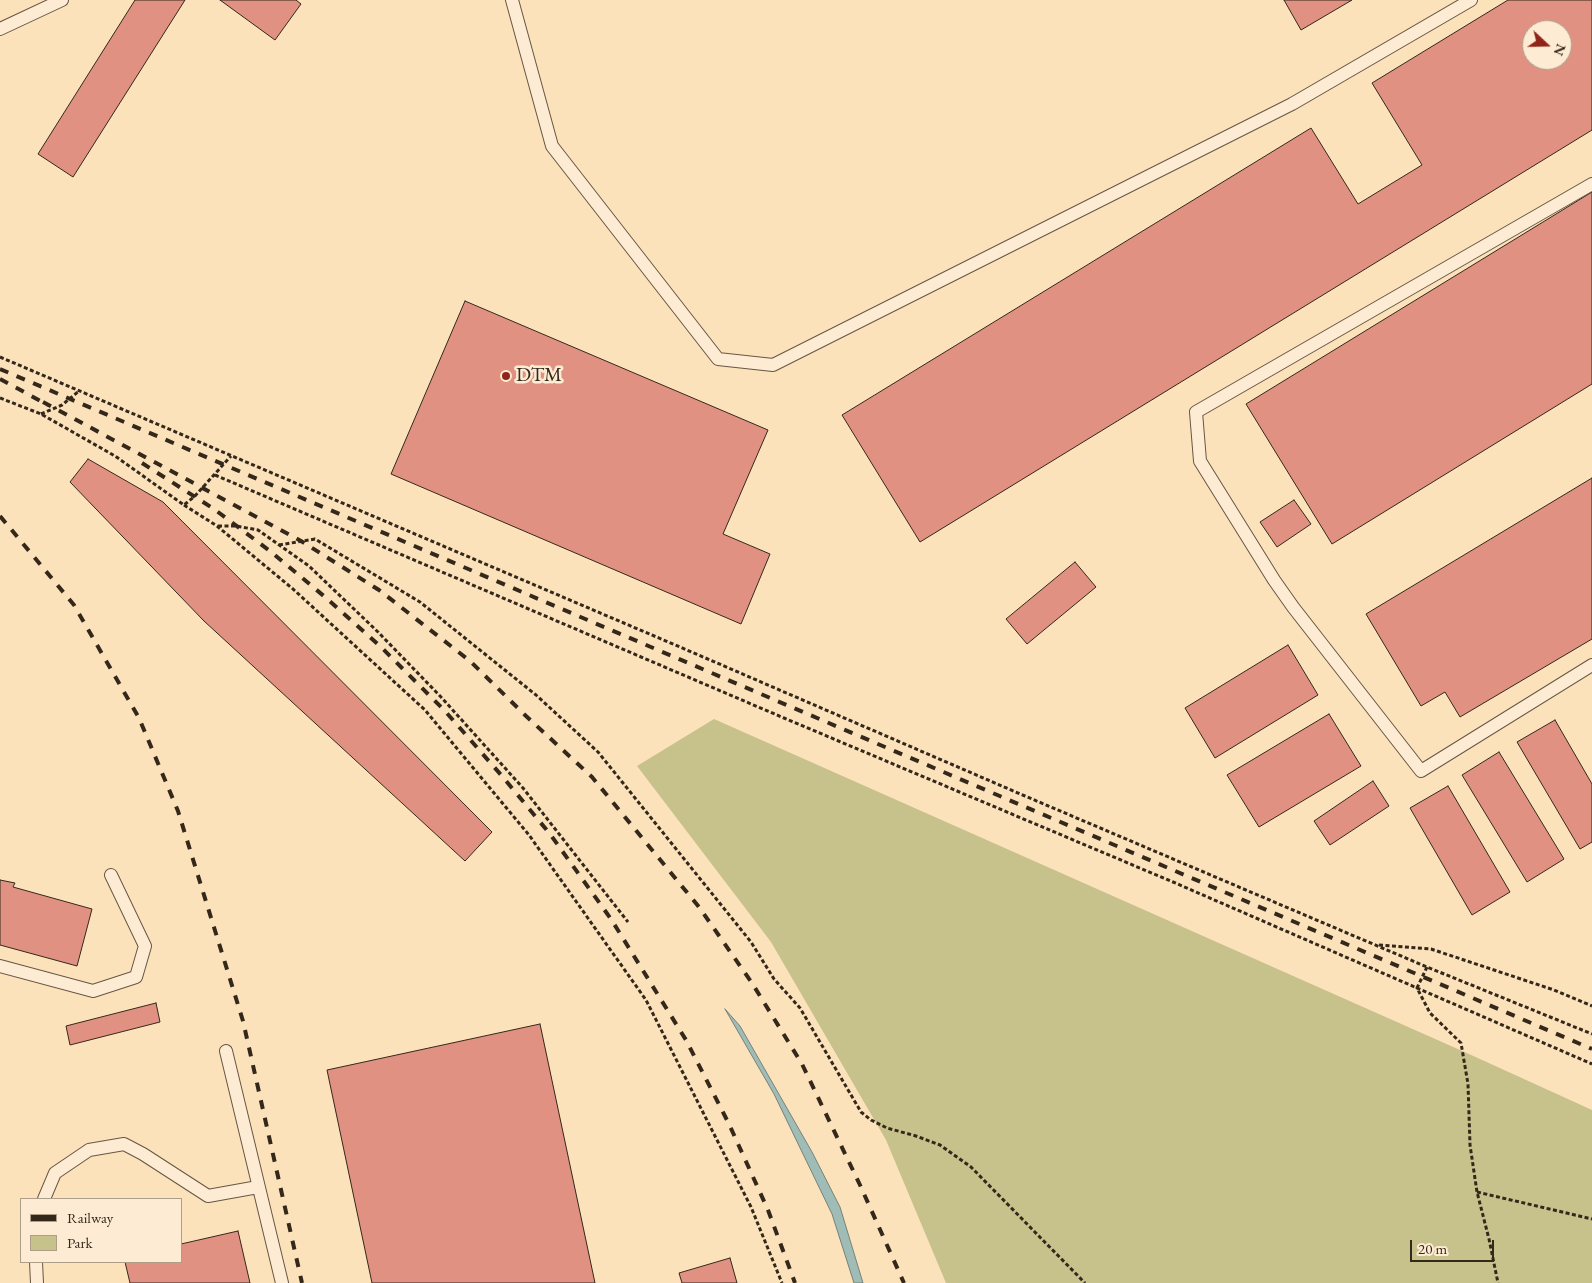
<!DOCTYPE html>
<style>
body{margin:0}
#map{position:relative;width:1592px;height:1283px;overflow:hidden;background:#fce2bb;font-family:"EB Garamond",serif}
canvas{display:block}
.legend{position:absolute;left:20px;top:1198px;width:162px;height:65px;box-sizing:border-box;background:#fdecd3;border:1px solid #ad9e89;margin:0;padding:6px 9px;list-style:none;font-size:15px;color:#34281b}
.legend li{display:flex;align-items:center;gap:10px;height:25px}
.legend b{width:25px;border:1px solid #ad9e89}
.north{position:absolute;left:1522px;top:20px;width:50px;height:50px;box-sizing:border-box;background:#fdecd3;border:1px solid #ad9e89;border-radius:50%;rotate:111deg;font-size:14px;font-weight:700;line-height:20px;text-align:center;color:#34281b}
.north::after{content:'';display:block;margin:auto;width:18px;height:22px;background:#8f2418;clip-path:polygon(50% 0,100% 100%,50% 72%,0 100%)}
.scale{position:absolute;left:1410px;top:1240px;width:84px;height:22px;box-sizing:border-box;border:2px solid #34281b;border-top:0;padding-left:6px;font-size:15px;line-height:18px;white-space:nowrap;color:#34281b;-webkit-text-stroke:4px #fdecd3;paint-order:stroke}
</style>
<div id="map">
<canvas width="1592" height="1283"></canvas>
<ul class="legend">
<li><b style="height:6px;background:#34281b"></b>Railway</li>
<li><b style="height:14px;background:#c7c18b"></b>Park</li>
</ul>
<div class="north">N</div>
<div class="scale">20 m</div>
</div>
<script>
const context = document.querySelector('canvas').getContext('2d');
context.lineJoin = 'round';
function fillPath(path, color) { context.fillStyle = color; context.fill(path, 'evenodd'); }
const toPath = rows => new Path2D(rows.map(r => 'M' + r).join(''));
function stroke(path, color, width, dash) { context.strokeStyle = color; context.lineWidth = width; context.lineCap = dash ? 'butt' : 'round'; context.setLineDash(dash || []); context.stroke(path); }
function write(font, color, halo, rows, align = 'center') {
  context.font = font + ' "EB Garamond",serif'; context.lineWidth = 5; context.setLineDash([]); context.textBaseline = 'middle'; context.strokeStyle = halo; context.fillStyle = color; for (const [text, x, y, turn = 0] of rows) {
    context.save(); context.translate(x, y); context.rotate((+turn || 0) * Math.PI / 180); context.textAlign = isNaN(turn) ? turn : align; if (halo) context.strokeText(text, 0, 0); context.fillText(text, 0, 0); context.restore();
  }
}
const green = toPath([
 [714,719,1469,1054,1592,1110,1592,1283,946,1283,886,1140,771,942,637,766]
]);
const water = toPath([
 [725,1009,740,1026,812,1152,840,1207,863,1283,854,1283,832,1214,774,1094,725,1009]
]);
const building = toPath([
 [135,0,185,0,73,177,38,154,135,0],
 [220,0,296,0,301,4,275,40,220,0],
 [1284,0,1352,0,1301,30,1284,0],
 [1508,0,1592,0,1592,130,920,542,842,415,1311,128,1358,204,1422,165,1372,83,1508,0],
 [1532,30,1562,30,1562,60,1532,60,1532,30],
 [1592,192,1592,384,1332,544,1246,404,1592,192],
 [465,301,768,430,723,534,770,554,741,624,391,474,465,301],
 [88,459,163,502,492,832,465,861,204,621,70,482,88,459],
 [1592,478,1592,639,1460,717,1445,692,1421,706,1366,614,1592,478],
 [1294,500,1311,524,1277,547,1260,522,1294,500],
 [1075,562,1096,587,1027,644,1006,619,1075,562],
 [1288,645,1318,695,1215,758,1185,708,1288,645],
 [1329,714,1361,766,1259,827,1227,775,1329,714],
 [1555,720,1592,784,1592,842,1580,849,1517,742,1555,720],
 [1499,752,1564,859,1527,882,1462,775,1499,752],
 [1373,781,1389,806,1330,845,1314,821,1373,781],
 [1448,786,1510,892,1472,915,1410,808,1448,786],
 [0,880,15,883,13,887,92,909,77,966,0,945,0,880],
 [156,1003,160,1022,70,1045,66,1026,156,1003],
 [540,1024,595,1283,372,1283,327,1070,540,1024],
 [238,1231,250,1283,130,1283,125,1262,181,1262,181,1244,238,1231],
 [730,1258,737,1283,682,1283,679,1273,730,1258]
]);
const path = toPath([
 [0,357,680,647,1025,796,1427,967,1592,1034],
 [0,398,41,414,115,456,184,505,195,496,231,456],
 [41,414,62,405,79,391],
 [215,475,784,718,1173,882,1592,1064],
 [184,505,217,526,293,589,425,710,529,835,646,1000,751,1207,782,1283],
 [218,526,236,526,258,530,309,566,378,632,441,697,523,788,628,922],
 [279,545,315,539,420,602,536,695,598,752,751,942,774,979,800,1008,861,1112,871,1120,887,1128,916,1136,940,1145,971,1167,1085,1283],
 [1379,945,1431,949,1554,990,1592,1006],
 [1427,967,1417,988,1430,1013,1461,1043,1468,1084,1470,1145,1477,1192,1489,1239,1498,1283],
 [1477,1192,1592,1219]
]);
const service = toPath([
 [512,0,552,146,718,359,773,365,1292,104,1471,0],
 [0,29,62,0],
 [1592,184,1196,412,1200,461,1274,580,1293,607,1421,771,1592,665],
 [0,966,93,991,136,977,145,946,111,875],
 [226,1051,282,1283],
 [44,1199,55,1173,89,1150,124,1144,143,1154,208,1196,258,1187],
 [36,1262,37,1283]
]);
const rail = toPath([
 [0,369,1592,1049],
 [0,379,48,405],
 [43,402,301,541,379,590,470,661,526,716,592,777,699,907,752,983,802,1064,860,1185,904,1283],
 [142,463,214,509,270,551,325,597,381,647,445,711,502,776,550,834,611,919,686,1040,729,1124,768,1210,795,1283],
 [0,516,74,605,139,718,178,811,243,1021,302,1283]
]);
const markers = [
 [506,376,5,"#8f2418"]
];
const poiNames = [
 ["DTM",516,376]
];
fillPath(green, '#c7c18b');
fillPath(water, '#a0bcb7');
stroke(water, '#758179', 1);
fillPath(building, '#e19181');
stroke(building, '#34281b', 1);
stroke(service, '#665643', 14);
stroke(path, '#34281b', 3, [4, 2.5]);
stroke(service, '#fdecd3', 12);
stroke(rail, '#34281b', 4, [9, 9]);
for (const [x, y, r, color] of markers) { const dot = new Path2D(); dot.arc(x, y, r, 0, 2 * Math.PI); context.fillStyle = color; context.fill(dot); stroke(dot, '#fdecd3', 2); }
write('20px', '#34281b', '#fdecd3', poiNames, 'left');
</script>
